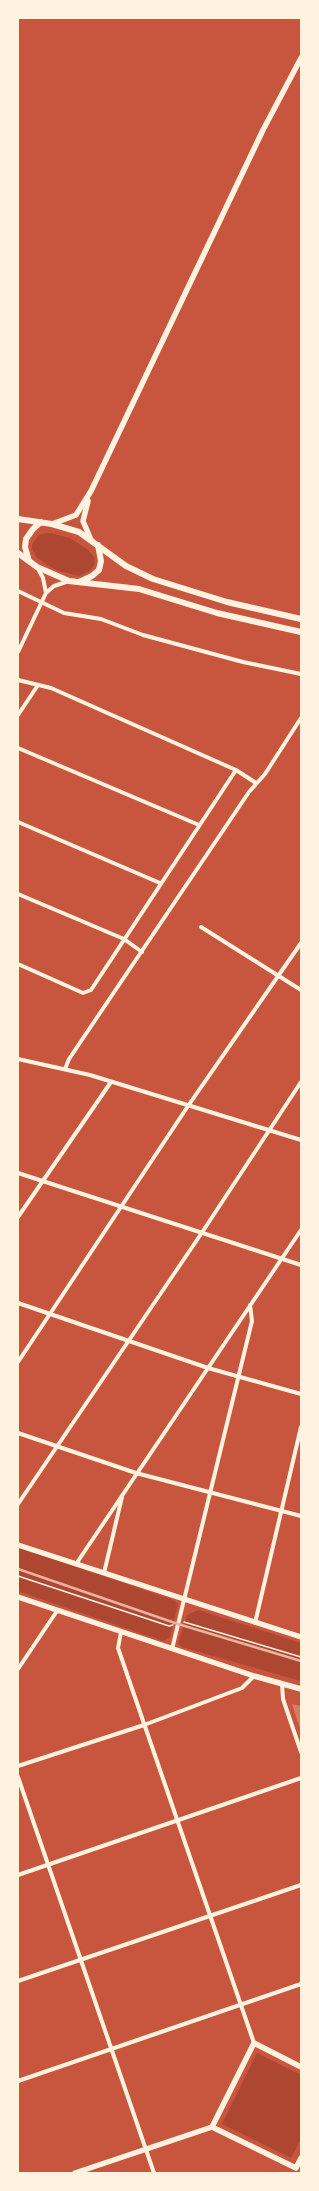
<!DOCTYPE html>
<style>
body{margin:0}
#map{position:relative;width:319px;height:2191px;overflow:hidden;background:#c8553d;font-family:Quicksand,sans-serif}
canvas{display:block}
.frame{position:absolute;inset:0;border:19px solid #fff3e0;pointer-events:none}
</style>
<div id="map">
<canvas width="319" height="2191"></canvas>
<div class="frame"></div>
</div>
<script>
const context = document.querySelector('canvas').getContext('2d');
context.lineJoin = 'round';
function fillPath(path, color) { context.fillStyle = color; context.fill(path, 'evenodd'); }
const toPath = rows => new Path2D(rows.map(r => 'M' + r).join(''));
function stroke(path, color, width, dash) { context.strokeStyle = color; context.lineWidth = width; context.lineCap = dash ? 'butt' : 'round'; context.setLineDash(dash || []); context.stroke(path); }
const green = toPath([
 [50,533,70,538,87,549,94,557,95,562,93,567,89,571,79,576,56,570,37,558,32,549,32,544,40,534],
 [18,1547,171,1599,178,1604,170,1637,163,1641,18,1591],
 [198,1610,301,1643,301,1681,182,1647,178,1643,187,1615],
 [257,2053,301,2075,301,2139,291,2158,222,2124]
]);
const building = toPath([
 [292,1704,301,1706,301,1732]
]);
const path = toPath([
 [18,1576,169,1626,173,1625],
 [184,1622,301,1657]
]);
const minor = toPath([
 [37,567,43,578,46,593],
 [18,591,64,613,101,619,143,635,243,662,301,674],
 [18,652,46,593,54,586,69,581],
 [18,680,51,688,236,770,256,783],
 [18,715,38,685],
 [18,748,199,825],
 [18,822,160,883],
 [18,894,124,939,142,952],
 [201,927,301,990],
 [18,964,83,993,91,990,236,770],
 [18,1059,90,1075,301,1140],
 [65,1069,69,1059,249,792,265,774,301,718],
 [18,1173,301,1265],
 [18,1217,111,1082],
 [18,1303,208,1368,301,1394],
 [18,1362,188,1106,301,943],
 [18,1433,136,1473,301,1516],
 [18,1504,201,1234,301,1082],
 [76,1564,301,1230],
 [104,1573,122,1497],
 [255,1623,301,1427],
 [121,1632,118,1648,254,2043],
 [172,1649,252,1321,250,1305],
 [18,1669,57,1611],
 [282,1684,283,1699,301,1752],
 [18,1766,144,1725,242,1688,254,1676],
 [18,1777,154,2173],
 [18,1875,301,1778],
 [18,1981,301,1885],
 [18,2081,301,1984]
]);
const secondary = toPath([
 [88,501,83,521,91,540],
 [52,524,76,515,91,491,263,130,301,58],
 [18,1545,301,1637],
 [18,1597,254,1676,301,1689],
 [212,2127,254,2043,301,2067],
 [75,2173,212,2127,296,2168,301,2158]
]);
const primary = toPath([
 [18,519,52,524,79,532,126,566,153,579,227,602,301,619],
 [18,553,37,567,69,581,139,589,217,613,301,632],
 [29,561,25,547,26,539,33,529,41,522],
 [79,582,92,576,99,570,101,561,98,545]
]);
const rail = toPath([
 [18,1569,178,1624,301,1661]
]);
fillPath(green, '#ae4732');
fillPath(building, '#d67c66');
stroke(path, '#fff3e0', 1.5);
stroke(minor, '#fff3e0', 4);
stroke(secondary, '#fff3e0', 5.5);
stroke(primary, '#fff3e0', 6);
stroke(rail, '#e9b49f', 2.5);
</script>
